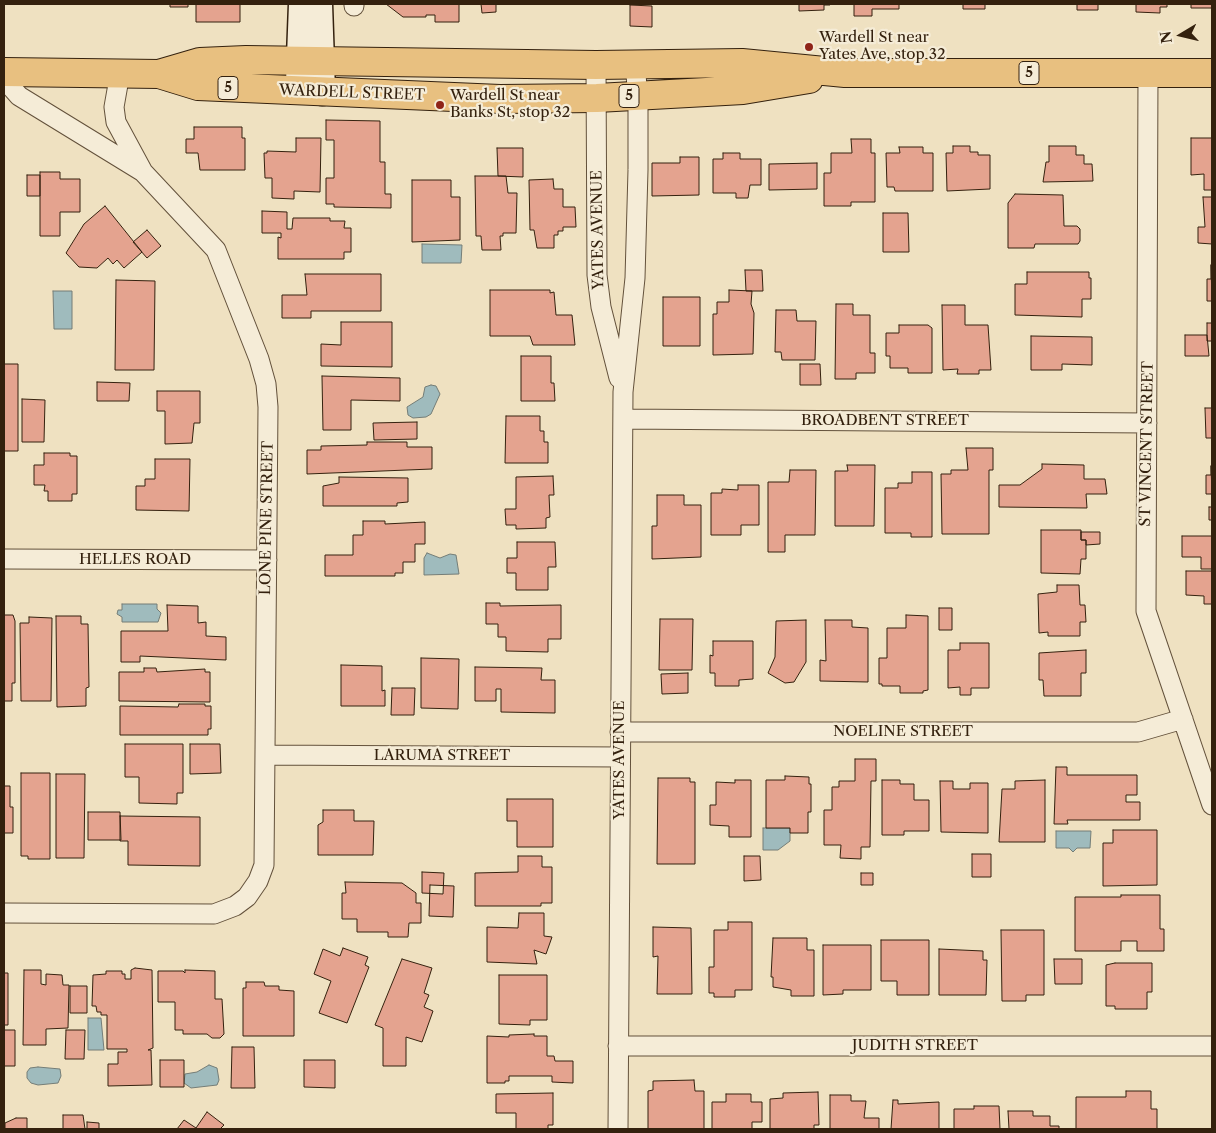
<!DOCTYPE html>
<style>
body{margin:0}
#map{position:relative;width:1216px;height:1133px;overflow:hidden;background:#efe1c1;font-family:"Libre Caslon Text",serif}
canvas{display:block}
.frame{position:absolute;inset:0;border:5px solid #34210e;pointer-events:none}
.north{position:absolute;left:1156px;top:10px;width:50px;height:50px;-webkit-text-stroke:4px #f5ecd7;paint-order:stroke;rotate:261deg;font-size:14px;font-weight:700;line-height:20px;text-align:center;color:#34210e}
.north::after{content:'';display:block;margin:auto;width:18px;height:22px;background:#34210e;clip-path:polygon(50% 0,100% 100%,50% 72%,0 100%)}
</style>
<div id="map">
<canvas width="1216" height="1133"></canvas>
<div class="frame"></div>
<div class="north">N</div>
</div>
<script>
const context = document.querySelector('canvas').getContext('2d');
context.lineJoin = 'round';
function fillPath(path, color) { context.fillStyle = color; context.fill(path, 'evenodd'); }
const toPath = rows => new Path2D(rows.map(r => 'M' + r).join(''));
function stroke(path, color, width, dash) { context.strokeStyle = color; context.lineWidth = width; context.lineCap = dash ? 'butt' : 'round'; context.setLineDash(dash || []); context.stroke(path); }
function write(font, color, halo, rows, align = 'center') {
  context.font = font + ' "Libre Caslon Text",serif'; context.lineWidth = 4.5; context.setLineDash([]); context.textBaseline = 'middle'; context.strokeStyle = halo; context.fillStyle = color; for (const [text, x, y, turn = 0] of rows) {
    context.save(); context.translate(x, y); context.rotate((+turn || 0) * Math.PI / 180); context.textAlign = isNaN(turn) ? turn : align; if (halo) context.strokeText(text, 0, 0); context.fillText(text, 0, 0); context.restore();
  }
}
const water = toPath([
 [422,244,462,245,461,263,422,263,422,244],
 [53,291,72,291,72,329,54,329,53,291],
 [431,385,436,386,440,394,431,414,426,417,413,418,408,415,407,407,423,397,425,387,431,385],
 [427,553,440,558,450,554,456,555,459,574,424,575,424,558,427,553],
 [122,604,157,604,157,609,161,613,158,622,122,622,122,617,117,614,118,610,122,610,122,604],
 [763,828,790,828,790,841,778,850,763,850,763,828],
 [1056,831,1091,831,1090,848,1077,848,1073,852,1069,848,1056,848,1056,831],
 [88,1018,101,1018,104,1050,88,1050,88,1018],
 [209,1065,217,1068,219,1080,217,1085,191,1088,184,1083,185,1074,197,1072,209,1065],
 [38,1067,60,1069,61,1076,58,1083,38,1085,31,1083,27,1078,27,1072,30,1068,38,1067]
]);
const building = toPath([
 [170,4,188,4,188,7,170,7,170,4],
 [196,4,240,4,240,22,196,22,196,4],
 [386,4,459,4,459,22,435,22,435,15,426,15,426,17,403,17,386,4],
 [481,4,496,4,496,12,482,13,481,4],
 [799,4,830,4,830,5,824,5,824,10,799,11,799,4],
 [854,4,899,4,899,9,872,9,872,16,854,16,854,4],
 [963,4,985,4,985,9,963,9,963,4],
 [1077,4,1119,4,1098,4,1098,10,1077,10,1077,4],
 [1136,4,1167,4,1167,7,1160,7,1160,13,1136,12,1136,4],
 [1191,4,1212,4,1212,8,1191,8,1191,4],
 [630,5,652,6,652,27,630,26,630,5],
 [326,120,380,121,380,162,385,162,385,194,391,194,391,208,334,207,334,204,326,204,326,178,334,178,334,140,326,140,326,120],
 [194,127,242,127,242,138,245,138,245,170,200,170,198,153,186,153,186,139,194,139,194,127],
 [296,138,321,138,320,192,294,191,294,199,272,198,272,178,265,178,264,153,267,153,267,151,296,152,296,138],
 [1191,138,1212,138,1212,190,1204,190,1204,174,1191,175,1191,138],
 [851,139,871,139,871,153,875,153,875,202,851,202,851,206,824,206,824,173,831,173,831,153,852,153,851,139],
 [953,146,970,146,970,152,978,152,978,155,990,155,990,189,947,191,946,153,953,153,953,146],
 [1049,146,1076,146,1076,155,1084,155,1084,164,1092,164,1093,181,1043,182,1046,162,1049,162,1049,146],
 [899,147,923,147,923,153,933,153,933,191,895,191,894,187,887,187,886,153,900,153,899,147],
 [497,148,523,148,523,177,498,176,497,148],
 [723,153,740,153,740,159,761,159,761,185,750,185,748,198,736,198,736,193,713,193,713,159,723,159,723,153],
 [680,157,699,157,699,195,652,196,652,163,680,163,680,157],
 [817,163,817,189,769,190,769,164,817,163],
 [40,172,60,172,60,179,80,179,80,212,60,212,60,236,40,236,40,172],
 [27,175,40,175,40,196,27,196,27,175],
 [475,176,506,176,508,193,517,193,516,233,503,233,503,236,500,236,501,250,482,250,481,236,476,236,475,176],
 [553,179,554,189,563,189,563,207,575,207,576,227,563,227,563,231,558,231,558,235,554,235,554,248,537,248,534,230,530,230,529,180,553,179],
 [412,180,451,180,451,197,460,197,460,240,412,242,412,180],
 [1015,194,1063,195,1064,226,1077,226,1080,229,1080,241,1078,244,1035,244,1034,248,1008,248,1008,203,1015,194],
 [1203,197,1212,197,1212,244,1198,243,1198,227,1205,227,1203,197],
 [105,206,142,252,124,268,117,260,113,264,108,258,97,268,79,267,66,253,84,224,105,206],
 [262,211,287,212,287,229,292,229,293,218,330,218,330,221,345,221,344,228,351,228,351,252,344,252,344,259,278,259,278,237,281,238,281,233,262,233,262,211],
 [883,213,908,213,909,252,883,252,883,213],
 [147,230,161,246,147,258,133,242,147,230],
 [1211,265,1212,301,1207,301,1207,279,1211,279,1211,265],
 [745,270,762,270,763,291,746,291,745,270],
 [1027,272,1089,272,1089,278,1091,278,1091,299,1082,299,1082,317,1015,315,1015,284,1027,284,1027,272],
 [305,274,381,274,381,311,311,311,311,318,282,318,282,295,307,295,305,274],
 [116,280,155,281,154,370,115,370,116,280],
 [490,290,550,290,550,293,554,292,556,315,572,315,575,345,533,345,530,336,490,336,490,290],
 [729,290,752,291,751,304,754,313,753,354,713,355,713,314,717,314,717,302,729,302,729,290],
 [663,297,700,297,700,346,663,346,663,297],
 [836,304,853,304,853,315,870,315,870,353,875,353,875,373,856,373,856,379,835,379,836,304],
 [942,305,965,305,965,325,988,325,991,370,979,370,979,374,957,374,958,369,943,370,942,305],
 [776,310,796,310,797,321,816,321,815,360,782,360,781,352,775,352,776,310],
 [341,322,392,322,392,367,321,366,321,344,341,345,341,322],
 [1207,323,1212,323,1212,341,1207,341,1207,323],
 [899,325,928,325,932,328,932,373,908,373,908,368,890,368,890,356,886,356,886,333,899,333,899,325],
 [1185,335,1207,335,1209,356,1185,356,1185,335],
 [1031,336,1092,337,1092,365,1062,364,1062,370,1031,370,1031,336],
 [521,356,551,356,551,383,554,383,555,401,521,401,521,356],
 [4,364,18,364,18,451,4,451,4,364],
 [800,364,820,364,821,385,800,385,800,364],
 [322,376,400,378,400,401,351,400,351,430,323,430,322,376],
 [97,382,130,383,129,401,97,401,97,382],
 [157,391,200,391,200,423,194,423,192,443,165,444,165,411,157,411,157,391],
 [22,399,45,400,44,442,22,442,22,399],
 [1205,408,1212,408,1212,438,1206,438,1205,408],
 [506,416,540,416,540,431,544,431,544,442,548,442,548,463,505,463,506,416],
 [417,422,417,439,374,440,373,423,417,422],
 [367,442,407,442,407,447,432,447,432,469,307,474,307,450,321,450,321,446,367,445,367,442],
 [966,448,993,448,993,470,989,470,989,534,942,534,941,474,951,474,951,470,968,470,966,448],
 [44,453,70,453,70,456,77,456,77,494,72,494,72,501,48,501,48,491,44,491,45,485,34,485,34,465,44,465,44,453],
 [155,459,190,459,189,511,136,510,136,486,145,486,145,479,155,479,155,459],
 [1042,464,1084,465,1084,479,1105,479,1107,494,1086,494,1087,508,999,507,999,485,1020,485,1042,469,1042,464],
 [847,465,875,465,874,526,835,526,835,471,848,471,847,465],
 [1211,466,1212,494,1206,494,1206,475,1211,475,1211,466],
 [790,470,816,470,815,535,785,535,785,552,768,552,768,482,789,482,790,470],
 [912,472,932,472,932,537,911,537,911,533,885,533,885,488,898,488,898,483,912,483,912,472],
 [553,476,554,495,549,495,550,517,546,518,546,528,516,529,516,525,506,525,505,509,516,509,516,477,553,476],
 [339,477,408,478,408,502,397,503,397,506,323,506,323,486,339,483,339,477],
 [738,485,759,485,759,525,741,525,741,535,711,535,711,493,722,493,722,489,738,490,738,485],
 [657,495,684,495,684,505,701,505,701,557,652,559,652,526,657,526,657,495],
 [1209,507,1212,507,1212,520,1209,520,1209,507],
 [363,521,385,521,385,524,425,522,425,544,415,544,415,562,403,562,403,573,395,573,395,576,325,576,325,555,353,555,353,535,363,535,363,521],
 [1041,530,1081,530,1081,540,1086,540,1086,559,1081,559,1080,574,1041,573,1041,530],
 [1081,532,1100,532,1100,544,1086,545,1086,540,1081,540,1081,532],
 [1182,536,1212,536,1212,569,1201,569,1201,557,1182,557,1182,536],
 [517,542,555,542,556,567,548,567,548,590,516,590,516,573,507,573,507,558,517,558,517,542],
 [1186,571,1212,571,1212,604,1204,604,1204,596,1186,595,1186,571],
 [1057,585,1079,585,1080,605,1085,605,1086,622,1080,622,1080,636,1048,636,1048,632,1039,633,1038,594,1057,592,1057,585],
 [486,603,500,603,500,606,561,605,561,639,548,639,548,652,506,651,506,637,498,637,498,624,486,624,486,603],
 [167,605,198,606,198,623,206,622,206,636,226,637,226,660,140,656,140,662,121,662,121,631,168,631,167,605],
 [939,608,952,608,952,630,939,630,939,608],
 [4,615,13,615,15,621,15,683,12,683,12,701,4,701,4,615],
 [906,615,928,616,928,690,923,691,923,693,900,693,900,686,882,686,882,684,879,684,879,658,887,658,887,628,906,628,906,615],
 [56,616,81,616,81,624,88,624,89,687,86,688,86,706,57,707,56,616],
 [29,617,52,618,51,701,21,701,20,623,29,623,29,617],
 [660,619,693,619,692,670,659,670,660,619],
 [806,620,806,662,794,682,785,683,768,673,775,657,776,621,806,620],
 [825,620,852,620,852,627,868,628,868,682,820,681,820,660,826,661,825,620],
 [713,641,753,641,753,679,739,680,739,686,715,686,715,673,710,673,710,655,713,656,713,641],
 [960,643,989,643,989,688,971,688,971,695,960,695,960,687,948,688,948,650,960,650,960,643],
 [1086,650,1086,673,1081,673,1081,696,1044,696,1043,680,1039,680,1039,653,1086,650],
 [421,658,459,659,458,709,421,708,421,658],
 [341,665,382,666,382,691,385,690,385,706,341,706,341,665],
 [475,667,542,668,541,680,555,680,555,713,501,712,501,689,496,689,496,701,475,701,475,667],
 [144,668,156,668,157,672,205,669,205,672,210,672,210,702,119,701,119,672,144,672,144,668],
 [688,673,688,693,662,694,661,674,688,673],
 [392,688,415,688,414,715,391,715,392,688],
 [179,704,205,704,205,706,211,706,211,729,208,729,208,735,120,735,120,706,178,707,179,704],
 [125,744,183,744,183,793,177,793,177,804,139,803,139,777,125,777,125,744],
 [190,744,220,744,221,773,190,774,190,744],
 [855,759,876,759,876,781,871,781,870,847,861,847,861,859,840,858,841,845,824,845,824,810,832,810,832,787,839,787,839,781,855,781,855,759],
 [1056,767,1067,767,1067,775,1137,775,1137,795,1126,795,1126,802,1140,802,1140,820,1067,820,1068,824,1054,824,1056,767],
 [21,773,50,773,50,859,28,859,28,856,21,856,21,773],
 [56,774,85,774,84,858,56,858,56,774],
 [785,776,809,777,809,784,811,784,811,812,808,812,808,833,790,833,790,828,766,828,766,780,785,780,785,776],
 [658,778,690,778,690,782,695,782,695,864,657,864,658,778],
 [735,780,751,780,751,837,729,837,729,826,710,825,710,805,716,805,716,782,735,783,735,780],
 [882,780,900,780,900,784,914,784,914,800,929,800,929,831,904,831,904,835,882,835,882,780],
 [1045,780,1045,842,999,842,1002,789,1015,789,1015,781,1045,780],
 [940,781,953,781,953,789,970,789,970,783,988,783,988,833,941,832,940,781],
 [4,786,10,786,10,807,13,807,13,833,4,833,4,786],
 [507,799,553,799,553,847,517,847,517,821,507,821,507,799],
 [323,810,354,810,354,821,374,821,373,855,318,855,318,825,323,822,323,810],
 [88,812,120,812,121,840,88,840,88,812],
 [120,816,200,817,200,866,128,865,128,841,120,841,120,816],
 [1113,830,1157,830,1157,885,1103,886,1103,843,1113,843,1113,830],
 [972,854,991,854,991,877,972,877,972,854],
 [518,856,542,856,542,867,552,867,552,903,541,903,541,906,475,906,475,873,518,872,518,856],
 [744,856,760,856,761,880,744,881,744,856],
 [422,872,444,873,443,894,422,893,422,872],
 [861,873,873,873,873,885,861,885,861,873],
 [345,882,402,883,416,893,416,903,421,903,421,923,409,923,408,937,388,937,388,932,357,932,357,919,342,919,342,893,346,893,345,882],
 [430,885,454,886,453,917,429,916,430,885],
 [1121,895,1160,895,1160,929,1164,929,1164,951,1137,951,1137,941,1121,941,1121,951,1075,951,1075,897,1121,897,1121,895],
 [519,913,544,913,544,936,552,937,546,954,534,950,537,964,487,962,487,927,518,928,519,913],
 [728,922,752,922,752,990,735,990,735,997,714,997,714,993,709,993,709,967,714,967,714,930,728,930,728,922],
 [653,927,691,928,692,994,657,994,658,956,653,957,653,927],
 [1001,930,1044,930,1044,995,1026,995,1026,1001,1002,1001,1001,930],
 [773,938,807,938,807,950,814,950,814,996,791,996,791,990,773,987,773,977,771,977,773,938],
 [881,940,929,940,929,995,897,995,897,981,881,981,881,940],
 [823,945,871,945,871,990,843,990,843,994,823,995,823,945],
 [343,948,368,957,365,965,369,967,347,1023,319,1013,331,981,314,974,323,949,340,956,343,948],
 [939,949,983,951,983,960,987,960,986,995,939,995,939,949],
 [402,959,432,968,424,993,429,995,424,1007,433,1011,422,1042,406,1037,406,1066,383,1066,383,1028,375,1025,402,959],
 [1054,959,1082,959,1082,984,1055,984,1054,959],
 [1115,963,1152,963,1152,992,1147,992,1147,1009,1115,1009,1115,1006,1106,1006,1106,965,1115,963],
 [135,968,152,970,153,1048,148,1050,151,1050,152,1085,108,1086,108,1064,118,1064,118,1052,127,1052,127,1049,107,1049,107,1015,101,1015,101,1012,97,1012,96,1006,92,1006,93,975,106,974,106,971,122,971,122,974,125,974,125,979,131,979,131,970,135,968],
 [24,970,41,970,41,984,46,985,46,974,62,975,63,985,69,985,68,1028,46,1029,46,1045,23,1045,24,970],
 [185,970,215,971,215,999,222,999,224,1034,220,1038,212,1038,207,1034,183,1034,183,1030,175,1030,175,1002,158,1002,158,971,183,971,185,973,185,970],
 [4,973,8,973,8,1025,4,1025,4,973],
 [499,975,547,975,547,1020,530,1020,530,1025,499,1024,499,975],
 [246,982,264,982,265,986,279,986,279,990,294,991,294,1036,243,1036,243,988,246,988,246,982],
 [70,986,87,986,87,1013,70,1013,70,986],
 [4,1030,15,1030,15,1066,4,1066,4,1030],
 [66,1030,85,1030,84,1059,65,1059,66,1030],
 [534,1034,534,1036,547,1036,547,1056,554,1056,555,1061,573,1061,573,1083,552,1082,552,1076,509,1076,509,1081,505,1081,505,1083,487,1083,487,1036,509,1037,509,1035,534,1034],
 [232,1047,254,1047,255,1088,231,1088,232,1047],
 [160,1060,184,1060,184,1087,160,1087,160,1060],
 [304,1060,335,1060,335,1088,304,1087,304,1060],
 [694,1080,695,1091,704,1091,704,1129,648,1129,648,1091,653,1090,653,1081,694,1080],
 [1126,1091,1151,1091,1151,1109,1157,1109,1157,1129,1076,1129,1076,1097,1126,1097,1126,1091],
 [818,1092,819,1125,814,1125,814,1129,770,1129,770,1099,783,1098,783,1093,818,1092],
 [553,1093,553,1125,548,1125,548,1129,516,1129,516,1113,496,1113,496,1094,553,1093],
 [726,1094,751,1094,751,1102,762,1102,762,1122,752,1122,752,1129,712,1129,712,1102,726,1102,726,1094],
 [830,1095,851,1095,851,1101,866,1101,864,1118,879,1118,879,1129,830,1129,830,1095],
 [893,1100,898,1100,898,1104,939,1102,939,1129,891,1129,893,1100],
 [974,1106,999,1106,1000,1129,954,1129,954,1109,974,1109,974,1106],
 [1008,1111,1033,1111,1033,1116,1050,1116,1050,1126,1059,1126,1059,1129,1009,1129,1008,1111],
 [207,1112,224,1125,220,1129,177,1129,184,1120,196,1128,207,1112],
 [63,1115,83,1115,85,1129,63,1129,63,1115],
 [16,1118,27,1118,27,1129,5,1129,5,1123,16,1118],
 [87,1122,99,1123,99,1129,87,1129,87,1122]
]);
const street = toPath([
 [354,4,354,6],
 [596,65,597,275,601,307,619,378],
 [1148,73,1146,611,1212,805],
 [4,79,19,96,143,172],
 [623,419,1147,423],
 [4,559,267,560],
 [620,732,1138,732,1183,719],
 [265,755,620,757],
 [4,913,214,914,235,906,247,897,258,881,264,865,268,407,266,384,259,359,216,250,143,172,116,122,114,107,120,73],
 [618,1046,1212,1046],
 [618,1129,623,392,635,278,638,170,638,96,635,65]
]);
const secondary = toPath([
 [319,4,322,92],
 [299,83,302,4]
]);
const highway = toPath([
 [4,72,159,74,198,86,500,99,597,98,743,90,809,79],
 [159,74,200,62,246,60,596,65,742,63,845,73,1212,73]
]);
const markers = [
 [809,47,5,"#8f2418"],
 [440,105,5,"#8f2418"]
];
const shields = [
 [1029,73,20],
 [228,88,20],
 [629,96,20]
];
const shieldNames = [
 ["5",1029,73],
 ["5",228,88],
 ["5",629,96]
];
const poiNames = [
 ["Wardell St near",819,38],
 ["Yates Ave, stop 32",819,55],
 ["Wardell St near",450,96],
 ["Banks St, stop 32",450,113]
];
const streetNames = [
 ["WARDELL STREET",352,93,2],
 ["YATES AVENUE",598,230,-91],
 ["BROADBENT STREET",885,421],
 ["ST VINCENT STREET",1147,444,-89],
 ["LONE PINE STREET",267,518,-89],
 ["HELLES ROAD",135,560],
 ["NOELINE STREET",903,732],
 ["LARUMA STREET",442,756],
 ["YATES AVENUE",620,760,-90],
 ["JUDITH STREET",915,1046]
];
fillPath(water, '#9fbbbd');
stroke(water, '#747d77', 1);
fillPath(building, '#e4a38f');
stroke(building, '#34210e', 1);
stroke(street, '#63513b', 21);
stroke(secondary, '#34210e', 29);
stroke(highway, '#34210e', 30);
stroke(street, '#f5ecd7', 19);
stroke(secondary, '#f5ecd7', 26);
stroke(highway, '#e8c080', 28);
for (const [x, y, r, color] of markers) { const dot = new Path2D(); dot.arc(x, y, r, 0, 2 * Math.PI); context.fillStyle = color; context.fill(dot); stroke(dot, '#f5ecd7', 2); }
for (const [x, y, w] of shields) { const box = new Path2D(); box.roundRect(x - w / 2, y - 11.5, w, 23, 4); context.fillStyle = '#f5ecd7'; context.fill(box); stroke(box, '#34210e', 1); }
write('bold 14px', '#34210e', null, shieldNames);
write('15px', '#34210e', '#f5ecd7', poiNames, 'left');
write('15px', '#34210e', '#f5ecd7', streetNames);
</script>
